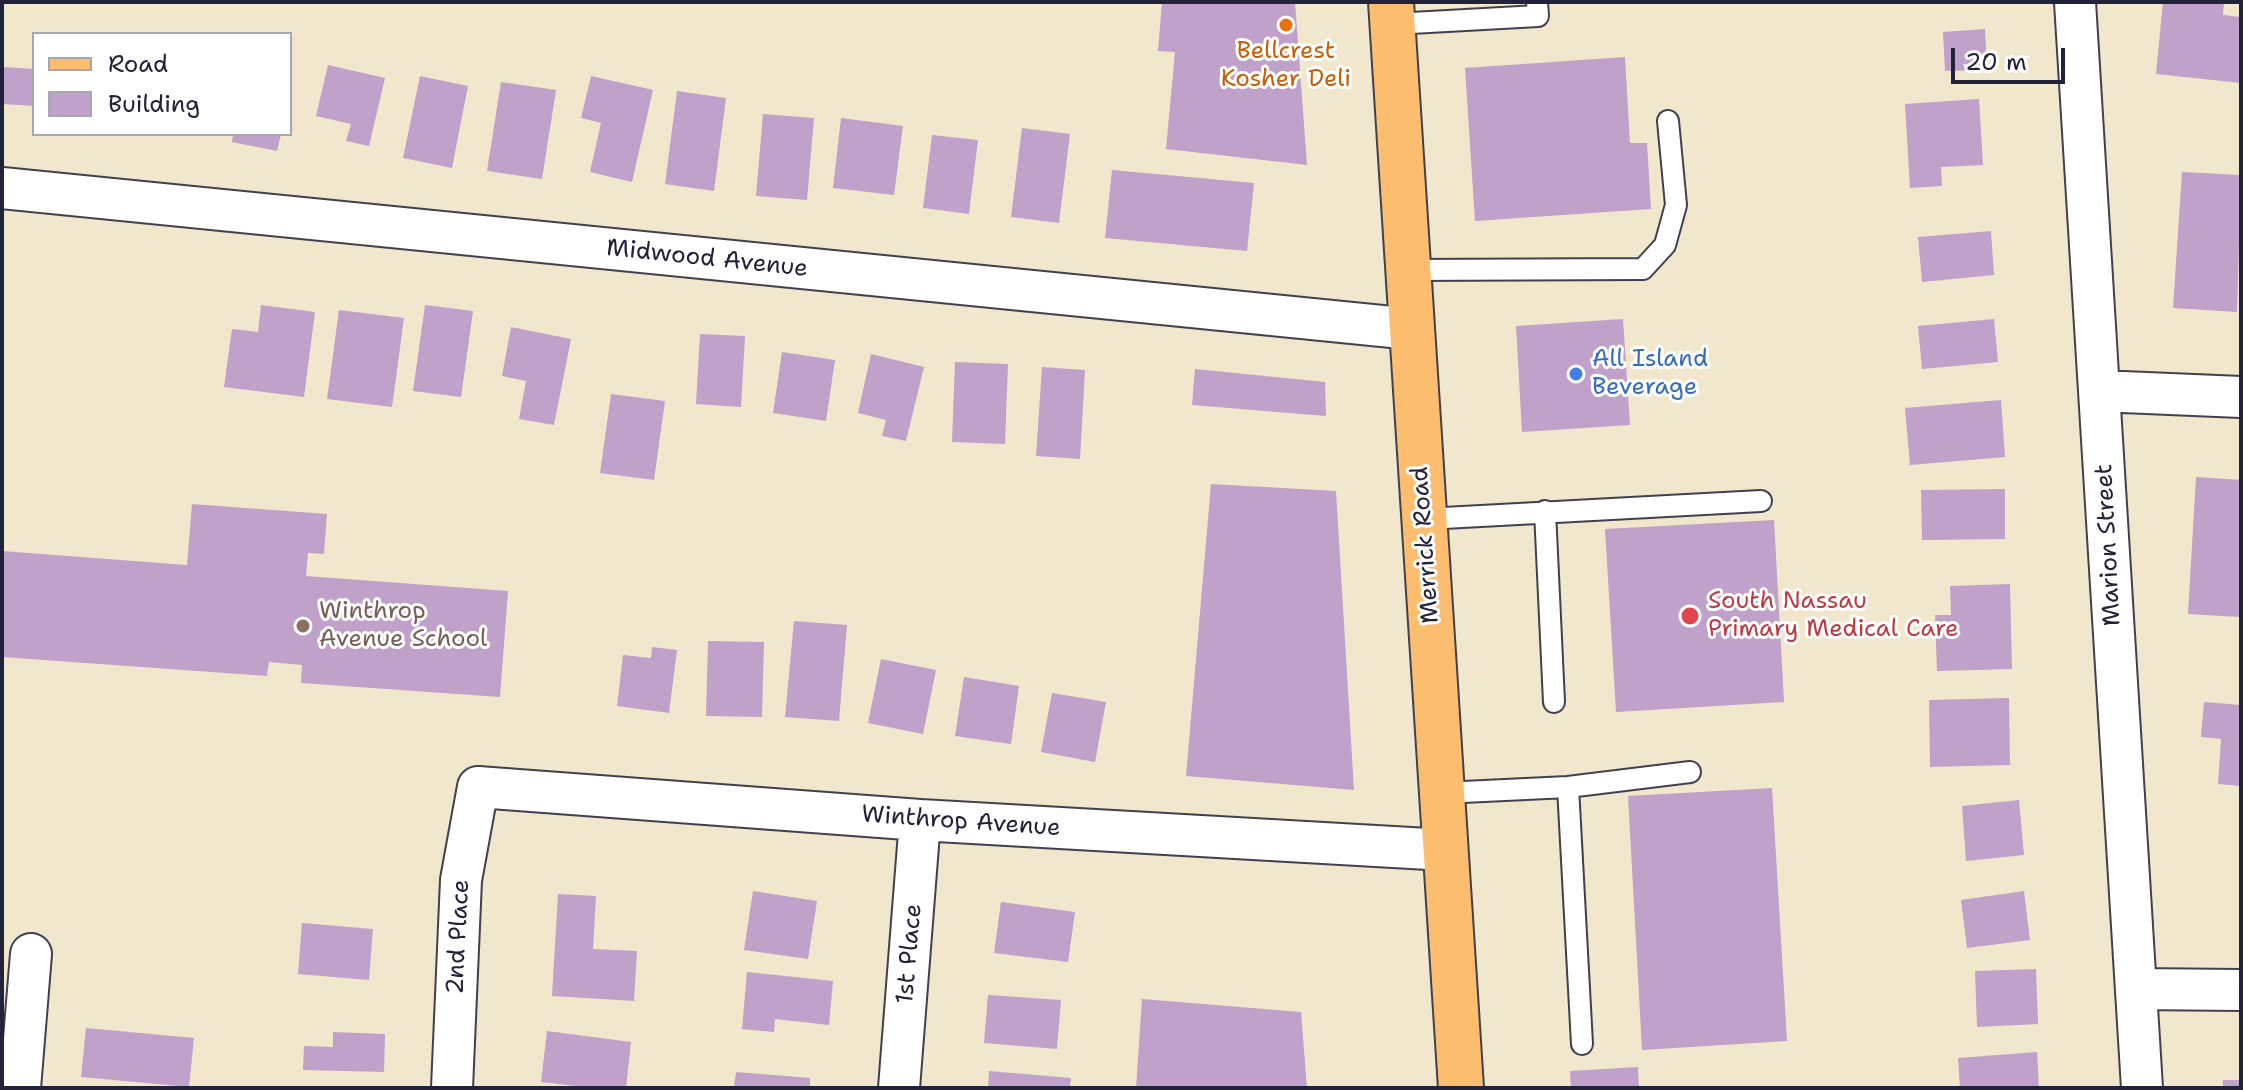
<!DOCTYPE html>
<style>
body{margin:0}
#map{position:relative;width:2243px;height:1090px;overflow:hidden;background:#f0e7cd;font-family:"Shantell Sans",sans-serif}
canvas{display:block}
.frame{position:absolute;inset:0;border:4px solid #22223b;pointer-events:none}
.legend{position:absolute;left:32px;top:32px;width:260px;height:104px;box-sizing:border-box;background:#fff;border:2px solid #a7a7b1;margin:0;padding:10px 14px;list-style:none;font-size:24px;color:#22223b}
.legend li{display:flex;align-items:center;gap:16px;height:40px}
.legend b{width:40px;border:2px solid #a7a7b1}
.scale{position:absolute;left:1951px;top:48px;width:114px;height:36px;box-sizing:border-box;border:4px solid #22223b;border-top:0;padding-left:10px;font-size:24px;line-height:28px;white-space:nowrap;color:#22223b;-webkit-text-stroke:6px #fff;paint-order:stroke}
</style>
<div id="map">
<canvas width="2243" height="1090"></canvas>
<div class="frame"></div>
<ul class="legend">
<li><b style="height:10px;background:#fcbd6f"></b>Road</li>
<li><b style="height:22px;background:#bfa1ca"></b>Building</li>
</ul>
<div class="scale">20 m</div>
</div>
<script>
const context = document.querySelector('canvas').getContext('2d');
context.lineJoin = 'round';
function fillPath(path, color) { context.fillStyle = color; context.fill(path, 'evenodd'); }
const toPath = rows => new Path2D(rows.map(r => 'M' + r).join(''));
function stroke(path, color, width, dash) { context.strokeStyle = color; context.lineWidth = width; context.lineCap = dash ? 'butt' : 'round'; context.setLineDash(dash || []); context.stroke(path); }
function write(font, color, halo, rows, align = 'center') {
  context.font = font + ' "Shantell Sans",sans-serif'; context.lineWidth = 6; context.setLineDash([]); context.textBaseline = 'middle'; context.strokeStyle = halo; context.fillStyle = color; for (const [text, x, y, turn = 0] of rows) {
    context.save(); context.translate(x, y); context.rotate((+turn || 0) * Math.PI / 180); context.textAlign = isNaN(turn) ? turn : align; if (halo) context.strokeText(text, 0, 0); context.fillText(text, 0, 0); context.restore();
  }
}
const building = toPath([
 [1162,2,1295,2,1307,165,1166,149,1175,52,1158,51],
 [2163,2,2224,2,2223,15,2241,17,2241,83,2156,74],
 [1985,29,1987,70,1945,71,1943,32],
 [1625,57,1630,143,1647,143,1651,209,1475,221,1465,68],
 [328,65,385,78,369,146,346,141,351,124,316,116],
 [2,67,34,69,34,106,2,104],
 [420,76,468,86,452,168,403,158],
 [591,76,653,90,632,182,590,172,601,123,581,118],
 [501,82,556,90,542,179,487,171],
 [677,91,726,98,714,191,665,184],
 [1979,99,1983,165,1941,167,1942,186,1910,188,1905,104],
 [763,114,814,118,807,200,756,196],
 [841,118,903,126,894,195,833,188],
 [1022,128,1070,134,1059,223,1011,217],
 [233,134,281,134,277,151,232,142],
 [932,135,978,140,969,214,923,208],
 [1112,170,1254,183,1247,251,1105,238],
 [2182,172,2241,175,2237,312,2173,308],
 [1991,231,1994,275,1922,282,1918,237],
 [261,305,315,312,304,397,224,387,232,329,258,332],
 [425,305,473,311,461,397,413,391],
 [339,310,404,318,392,407,327,399],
 [1623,319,1630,425,1522,432,1516,326],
 [1994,319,1998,362,1922,369,1918,326],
 [511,327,571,339,554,425,519,419,526,381,502,376],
 [700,334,745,336,741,407,696,404],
 [782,352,835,360,826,421,773,413],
 [871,354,924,367,906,441,882,436,886,420,858,413],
 [955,362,1008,364,1005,444,952,442],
 [1042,367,1085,370,1080,459,1036,456],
 [1195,369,1325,382,1326,416,1192,405],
 [611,394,665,401,654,480,600,473],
 [2001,400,2005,457,1910,465,1905,408],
 [2196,477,2241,480,2240,617,2188,614],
 [1211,484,1336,491,1354,790,1186,776],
 [2005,489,2005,539,1922,540,1921,490],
 [192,504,327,514,324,554,308,553,306,576,508,591,500,697,301,683,302,665,269,662,267,676,2,657,2,551,187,565],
 [1774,520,1784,702,1616,712,1605,529],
 [2010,584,2012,669,1937,671,1935,615,1951,615,1950,586],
 [794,621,847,625,839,721,785,717],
 [708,641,764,642,762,717,706,716],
 [652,647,677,650,669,713,617,706,623,655,651,658],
 [881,659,936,670,923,734,868,723],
 [964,677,1019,686,1011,744,955,736],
 [1052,693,1106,702,1095,762,1041,752],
 [2009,698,2010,765,1930,767,1929,700],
 [2204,702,2241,705,2241,786,2218,784,2221,739,2201,737],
 [1772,788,1787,1041,1642,1050,1628,796],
 [2019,800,2024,855,1966,861,1962,806],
 [753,891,817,901,808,959,744,950],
 [2024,891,2030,940,1967,948,1961,900],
 [558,894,596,896,593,949,637,951,634,1001,552,996],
 [1001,902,1075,912,1068,962,994,953],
 [302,923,373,929,369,980,298,974],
 [2036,969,2038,1024,1977,1027,1975,971],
 [747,972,833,981,829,1025,775,1019,774,1032,742,1029],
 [988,995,1061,1000,1057,1049,984,1043],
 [1142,999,1301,1012,1307,1088,1136,1088],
 [86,1028,194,1038,189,1087,81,1077],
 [547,1031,631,1042,626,1088,593,1088,541,1082],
 [333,1032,385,1034,384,1072,303,1070,304,1046,333,1047],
 [2037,1052,2039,1088,1960,1088,1958,1058],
 [1638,1067,1639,1088,1571,1088,1570,1071],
 [989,1071,1071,1078,1070,1088,988,1088],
 [736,1072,810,1078,810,1088,734,1088],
 [2223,1080,2241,1080,2241,1088,2223,1088]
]);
const service = toPath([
 [1393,24,1538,16,1537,2],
 [1408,270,1643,269,1665,245,1676,205,1668,121],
 [1545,511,1554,702],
 [1425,519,1761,501],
 [1568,787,1582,1044],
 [1442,793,1568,787,1690,772]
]);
const minor = toPath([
 [2075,2,2142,1088],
 [2,188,1412,329],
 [2099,391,2241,397],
 [2136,989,2241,990],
 [20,1088,31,954],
 [452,1088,461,880,478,787,920,820,1446,850],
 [899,1088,920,820]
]);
const primary = toPath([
 [1391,2,1461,1088]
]);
const markers = [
 [1286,25,8,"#e8710a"],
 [1576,374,8,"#3f7fe0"],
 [1690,616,10,"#e0444e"],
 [303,626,8,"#8d6e63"]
];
const foodNames = [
 ["Bellcrest",1286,52],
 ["Kosher Deli",1286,80]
];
const streetNames = [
 ["Midwood Avenue",707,259,6],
 ["Merrick Road",1426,545,-94],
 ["Marion Street",2109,545,-93],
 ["Winthrop Avenue",961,822,4],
 ["2nd Place",459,937,-87],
 ["1st Place",910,954,-85]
];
const shopNames = [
 ["All Island",1592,360],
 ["Beverage",1592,388]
];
const healthNames = [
 ["South Nassau",1708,602],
 ["Primary Medical Care",1708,630]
];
const educationNames = [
 ["Winthrop",319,612],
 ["Avenue School",319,640]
];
fillPath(building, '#bfa1ca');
stroke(service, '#414051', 24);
stroke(minor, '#414051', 44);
stroke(primary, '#414051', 48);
stroke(service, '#fff', 20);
stroke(minor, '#fff', 40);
stroke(primary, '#fcbd6f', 44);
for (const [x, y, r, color] of markers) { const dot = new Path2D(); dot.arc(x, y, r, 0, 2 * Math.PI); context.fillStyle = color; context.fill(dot); stroke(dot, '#fff', 3); }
write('24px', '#c56008', '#fff', foodNames);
write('24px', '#22223b', '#fff', streetNames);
write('24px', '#366cbe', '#fff', shopNames, 'left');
write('24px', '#be3a42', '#fff', healthNames, 'left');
write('24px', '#785e54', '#fff', educationNames, 'left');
</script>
